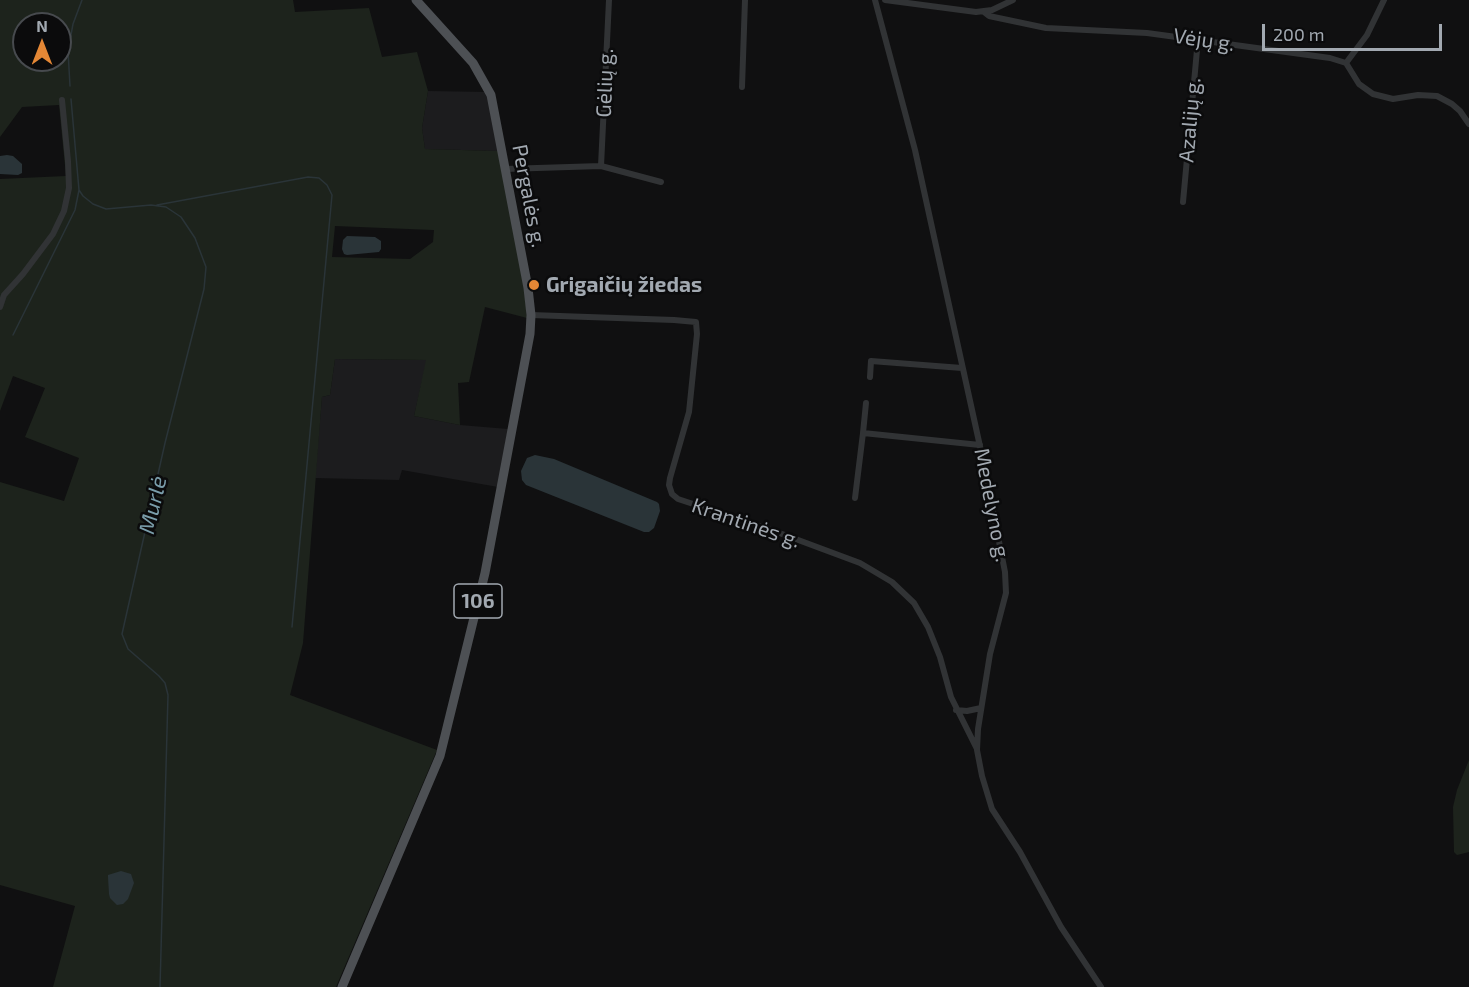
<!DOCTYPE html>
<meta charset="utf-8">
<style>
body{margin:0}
#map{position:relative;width:1469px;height:987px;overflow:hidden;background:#101011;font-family:"Exo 2",sans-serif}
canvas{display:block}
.north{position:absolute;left:12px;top:12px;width:60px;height:60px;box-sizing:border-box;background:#0b0b0c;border:2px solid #474a4e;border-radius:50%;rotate:0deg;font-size:16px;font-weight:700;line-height:24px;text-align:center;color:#a2a9b1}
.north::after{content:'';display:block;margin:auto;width:21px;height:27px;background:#e48735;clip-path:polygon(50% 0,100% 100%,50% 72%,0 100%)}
.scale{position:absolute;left:1262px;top:24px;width:180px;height:27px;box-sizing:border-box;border:3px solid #a2a9b1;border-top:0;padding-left:8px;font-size:18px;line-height:21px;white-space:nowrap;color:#a2a9b1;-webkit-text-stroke:4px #0b0b0c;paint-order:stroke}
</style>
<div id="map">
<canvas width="1469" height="987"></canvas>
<div class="north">N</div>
<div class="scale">200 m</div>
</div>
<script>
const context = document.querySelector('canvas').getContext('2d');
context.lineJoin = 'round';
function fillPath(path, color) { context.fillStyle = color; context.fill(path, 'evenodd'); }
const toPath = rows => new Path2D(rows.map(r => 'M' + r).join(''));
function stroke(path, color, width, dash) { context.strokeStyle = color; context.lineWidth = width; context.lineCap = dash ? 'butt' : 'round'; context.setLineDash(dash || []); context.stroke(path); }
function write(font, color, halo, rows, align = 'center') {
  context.font = font + ' "Exo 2",sans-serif'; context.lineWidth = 5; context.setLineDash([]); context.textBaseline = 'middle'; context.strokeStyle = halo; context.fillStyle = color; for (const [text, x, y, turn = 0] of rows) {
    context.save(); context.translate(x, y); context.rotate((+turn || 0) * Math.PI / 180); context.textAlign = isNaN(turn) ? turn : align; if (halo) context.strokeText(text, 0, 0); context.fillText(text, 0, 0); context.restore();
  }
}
const built = toPath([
 [428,91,487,92,498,151,425,149,422,128],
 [335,359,427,360,414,416,460,425,508,429,498,487,402,470,399,480,315,478,322,397,330,395]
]);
const green = toPath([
 [0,0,293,0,295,12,369,8,382,57,417,52,428,91,422,128,425,149,498,151,525,292,527,318,485,307,469,382,458,383,460,425,414,416,426,360,335,359,330,395,322,397,303,643,290,695,437,750,336,987,53,987,75,906,0,885,0,482,64,501,79,458,25,437,45,388,13,376,0,411,0,179,66,176,59,105,22,107,0,137],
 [24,24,60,24,60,60,24,60],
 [335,226,433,230,434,230,433,242,410,259,332,257],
 [1469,760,1469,852,1457,855,1454,852,1453,807,1457,790]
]);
const water = toPath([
 [7,155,13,156,22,164,22,173,18,175,0,174,0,156],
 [347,236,375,237,381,241,381,249,379,252,347,255,344,254,342,249,343,240],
 [535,455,554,459,657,502,659,504,660,511,654,528,649,532,644,532,526,485,522,480,521,471,527,458],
 [121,871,131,874,134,883,128,899,123,904,117,905,110,898,109,894,108,877,108,875]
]);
const stream = toPath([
 [70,86,68,51,73,24,82,0],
 [71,99,79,190,83,196,93,204,106,209,151,205,166,207,181,217,195,238,206,267,204,289,165,443,122,634,128,649,159,676,165,683,168,695,160,987],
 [157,205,308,177,319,178,327,185,332,195,292,627],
 [13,335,75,210,79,190]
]);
const minor = toPath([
 [875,0,915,150,983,460,1005,572,1006,593,990,654,978,729,977,750,982,776,992,809,1020,852,1061,927,1101,987],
 [885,0,976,12,992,10,1013,0],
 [984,12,989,16,1046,28,1147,33,1330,58,1346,63,1359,84,1373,94,1393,99,1418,95,1437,96,1452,104,1460,111,1469,124],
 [1346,63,1367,35,1384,0],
 [742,87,745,0],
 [601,166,609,0],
 [505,169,601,166,661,182],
 [1183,202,1198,39],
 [0,307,4,295,23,274,53,234,64,211,69,188,68,161,62,100],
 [531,315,674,320,696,322,697,334,689,412,670,478,669,485,672,494,678,499,766,528,860,563,892,582,914,603,928,627,940,657,951,697,977,749],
 [870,377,871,361,962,368],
 [866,403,863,433,980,445],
 [855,498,863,433],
 [956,710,967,711,981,708]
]);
const primary = toPath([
 [342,987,440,756,485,573,530,334,531,315,528,288,491,95,473,63,416,0]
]);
const markers = [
 [534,285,6,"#e48735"]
];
const shields = [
 [478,601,48]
];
const shieldNames = [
 ["106",478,601]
];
const streetNames = [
 ["Vėjų g.",1204,40,8],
 ["Gėlių g.",605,83,-88],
 ["Azalijų g.",1190,120,-85],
 ["Pergalės g.",529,196,79],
 ["Medelyno g.",992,505,79],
 ["Krantinės g.",746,523,19]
];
const poiNames = [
 ["Grigaičių žiedas",546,285]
];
const waterNames = [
 ["Murlė",153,505,-77]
];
fillPath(built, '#1c1c1e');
fillPath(green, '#1d231c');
fillPath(water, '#2a3438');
stroke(stream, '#2a3438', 1.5);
stroke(minor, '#313335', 6);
stroke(primary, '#4d5054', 9);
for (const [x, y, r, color] of markers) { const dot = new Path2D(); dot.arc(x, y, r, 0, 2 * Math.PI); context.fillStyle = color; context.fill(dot); stroke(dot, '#0b0b0c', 2); }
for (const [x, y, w] of shields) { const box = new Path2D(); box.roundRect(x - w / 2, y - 17, w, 34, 4.5); context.fillStyle = '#0b0b0c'; context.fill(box); stroke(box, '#a2a9b1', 1.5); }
write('bold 20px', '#a2a9b1', null, shieldNames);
write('21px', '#a2a9b1', '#0b0b0c', streetNames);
write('bold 21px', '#a2a9b1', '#0b0b0c', poiNames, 'left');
write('italic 22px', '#7a9daa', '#0b0b0c', waterNames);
</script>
